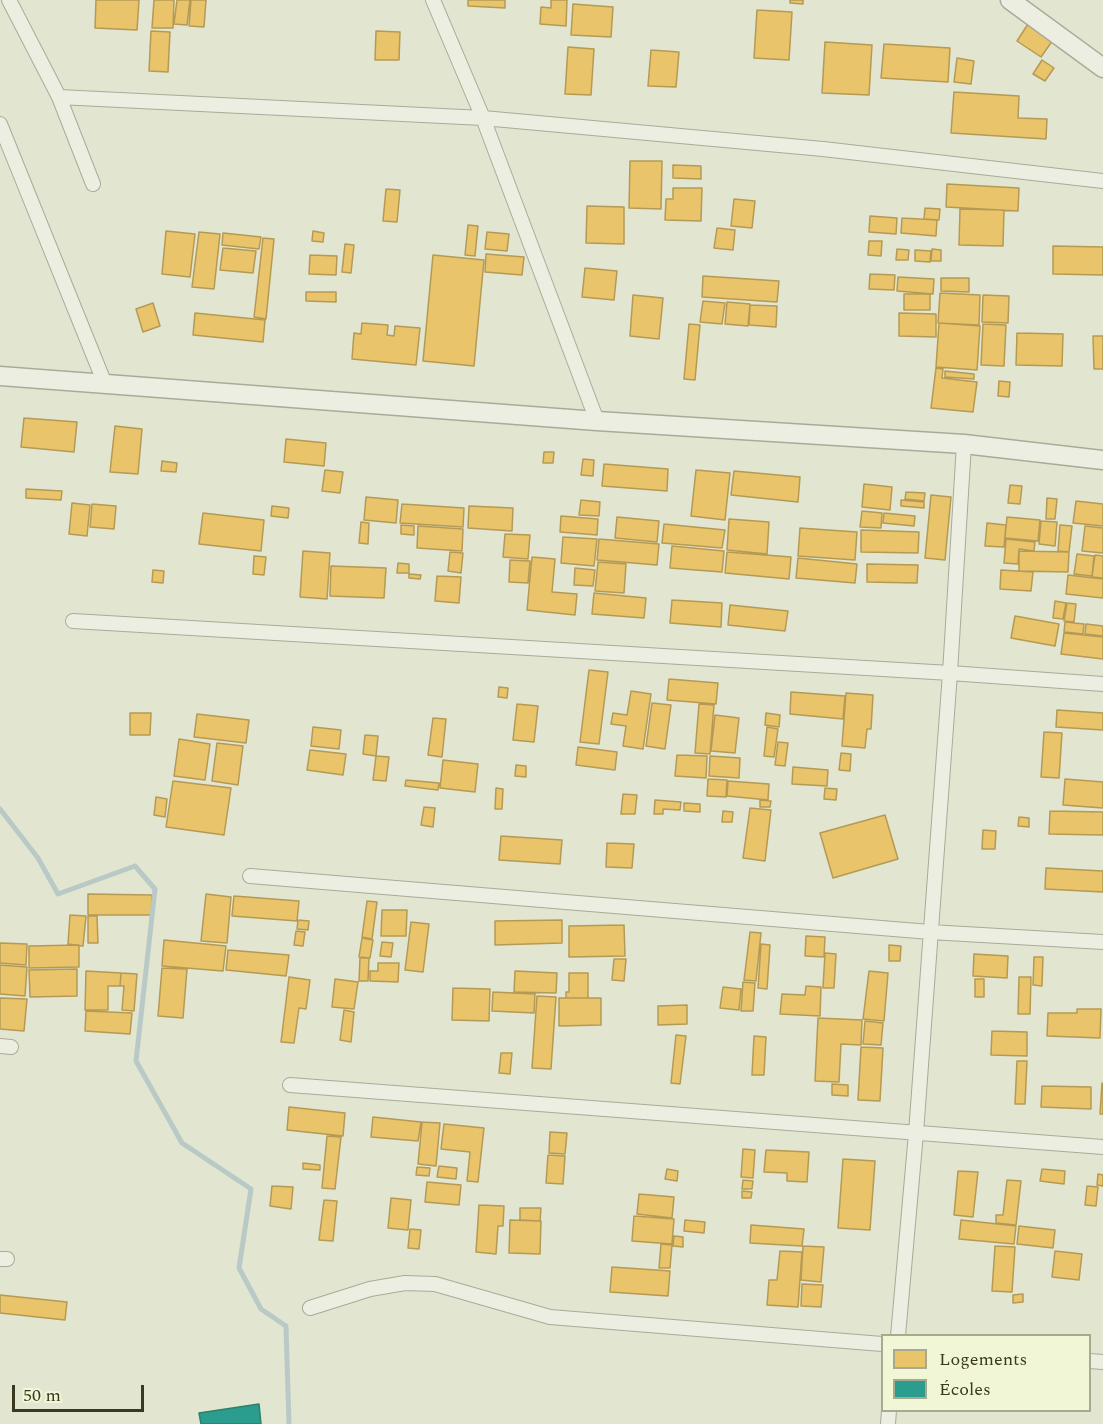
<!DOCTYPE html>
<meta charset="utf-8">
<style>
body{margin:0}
#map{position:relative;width:1103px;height:1424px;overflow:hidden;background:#e2e5cf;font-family:Spectral,serif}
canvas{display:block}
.legend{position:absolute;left:881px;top:1334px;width:210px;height:78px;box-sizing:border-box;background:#f0f6d6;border:2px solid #a7aa8d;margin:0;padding:8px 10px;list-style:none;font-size:18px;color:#3a381f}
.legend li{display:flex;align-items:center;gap:12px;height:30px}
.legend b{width:30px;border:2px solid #a7aa8d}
.scale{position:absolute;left:12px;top:1385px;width:132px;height:27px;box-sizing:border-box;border:3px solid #3a381f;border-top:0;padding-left:8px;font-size:18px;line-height:21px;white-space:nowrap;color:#3a381f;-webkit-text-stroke:4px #f0f6d6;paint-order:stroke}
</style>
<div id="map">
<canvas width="1103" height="1424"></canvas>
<ul class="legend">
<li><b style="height:16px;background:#e9c46a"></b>Logements</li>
<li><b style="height:16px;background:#2a9d8f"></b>Écoles</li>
</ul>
<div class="scale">50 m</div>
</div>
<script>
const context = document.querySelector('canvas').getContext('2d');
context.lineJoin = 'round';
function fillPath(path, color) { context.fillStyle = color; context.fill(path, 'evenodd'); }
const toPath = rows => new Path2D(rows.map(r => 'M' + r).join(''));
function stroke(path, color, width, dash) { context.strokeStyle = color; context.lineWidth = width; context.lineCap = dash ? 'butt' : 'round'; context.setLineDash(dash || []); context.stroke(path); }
const homes = toPath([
 [96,0,139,0,137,30,95,28,96,0],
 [154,0,174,0,173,28,152,28,154,0],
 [177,0,190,0,187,25,174,24,177,0],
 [191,0,206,0,204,27,189,26,191,0],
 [468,0,505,0,505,8,468,6,468,0],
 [551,0,567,0,566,26,540,24,541,7,551,8,551,0],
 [790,0,803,0,803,4,790,3,790,0],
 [573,4,613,7,611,37,571,35,573,4],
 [757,10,792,12,789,60,754,58,757,10],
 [1028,24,1053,40,1041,57,1017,41,1028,24],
 [151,31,170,32,168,72,149,71,151,31],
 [376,31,400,32,399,60,375,60,376,31],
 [825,42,872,45,869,95,822,93,825,42],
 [884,44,950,48,948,82,881,78,884,44],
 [568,47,594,49,591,95,565,94,568,47],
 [651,50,679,52,676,87,648,86,651,50],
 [957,58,974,61,971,84,954,82,957,58],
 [1042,60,1054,68,1045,81,1033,74,1042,60],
 [954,92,1019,96,1018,118,1047,119,1046,139,951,133,954,92],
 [630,161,662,161,661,209,629,208,630,161],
 [673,165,701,166,701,179,673,178,673,165],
 [947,184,1019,188,1018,211,946,207,947,184],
 [673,188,702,188,701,221,665,220,666,199,673,199,673,188],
 [386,189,400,190,397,222,383,221,386,189],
 [734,199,755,201,752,228,731,226,734,199],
 [587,206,624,207,624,244,586,243,587,206],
 [925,208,940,209,939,220,924,219,925,208],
 [960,209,1004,210,1003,246,959,245,960,209],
 [870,216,897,218,896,234,869,232,870,216],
 [902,218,937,220,936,236,901,233,902,218],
 [468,225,478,226,475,256,465,255,468,225],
 [717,228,735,230,733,250,714,248,717,228],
 [166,231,195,234,190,277,162,274,166,231],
 [313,231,324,233,323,242,312,241,313,231],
 [199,232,220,234,214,289,192,287,199,232],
 [487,232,509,234,507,251,485,249,487,232],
 [223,233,261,237,259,249,222,245,223,233],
 [263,238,274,239,266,319,254,317,263,238],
 [869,241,882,241,881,256,868,255,869,241],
 [345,244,354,245,351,273,342,272,345,244],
 [1053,246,1103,247,1103,275,1053,274,1053,246],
 [223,248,256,251,253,273,220,270,223,248],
 [897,249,909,250,908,260,896,260,897,249],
 [932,249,941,250,941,261,931,261,932,249],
 [915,250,931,251,930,262,915,261,915,250],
 [486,254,524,257,522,275,485,272,486,254],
 [310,255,337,256,336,275,309,274,310,255],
 [433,255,484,260,474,366,423,361,433,255],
 [585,268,617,271,614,300,582,297,585,268],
 [870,274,895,275,894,290,869,289,870,274],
 [703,276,779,281,777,302,702,297,703,276],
 [898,277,934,279,933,294,897,291,898,277],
 [941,278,969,278,969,292,941,291,941,278],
 [306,292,336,292,336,302,306,301,306,292],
 [940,293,980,295,979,325,938,323,940,293],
 [904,294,930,294,930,310,904,310,904,294],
 [633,295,663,298,659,339,630,336,633,295],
 [983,295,1009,296,1008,323,982,322,983,295],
 [703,301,725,303,722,324,700,322,703,301],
 [727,302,750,304,748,326,725,324,727,302],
 [153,303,160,326,143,332,136,309,153,303],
 [750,305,777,306,776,327,749,325,750,305],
 [195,313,265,320,263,342,193,335,195,313],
 [899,313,936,314,936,337,899,336,899,313],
 [362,323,388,325,387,335,394,336,395,326,420,328,416,365,352,359,354,333,361,334,362,323],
 [939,323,980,326,977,370,936,367,939,323],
 [689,324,700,325,695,380,684,379,689,324],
 [983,324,1006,325,1004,366,981,365,983,324],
 [1017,333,1063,334,1062,366,1016,365,1017,333],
 [1093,336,1103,336,1103,369,1094,369,1093,336],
 [936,368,943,369,942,378,977,382,973,412,931,408,936,368],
 [945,371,974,374,974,379,945,377,945,371],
 [999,381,1010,382,1009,397,998,396,999,381],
 [24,418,77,422,74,452,21,447,24,418],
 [115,426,142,429,138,474,110,472,115,426],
 [286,439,326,443,324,466,284,462,286,439],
 [544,452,554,452,553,463,543,463,544,452],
 [583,459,594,460,593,476,581,475,583,459],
 [162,461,177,463,176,472,161,471,162,461],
 [604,464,668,469,667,491,602,486,604,464],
 [325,470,343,472,340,493,322,491,325,470],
 [696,470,730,473,725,520,691,516,696,470],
 [734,471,800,477,798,502,731,495,734,471],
 [864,484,892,487,890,510,862,507,864,484],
 [1010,485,1022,486,1020,504,1008,503,1010,485],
 [26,489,62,491,61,500,26,498,26,489],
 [906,492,925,493,924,501,905,499,906,492],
 [931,495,951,497,945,560,925,558,931,495],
 [366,497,398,500,396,523,364,520,366,497],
 [1047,498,1057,499,1055,519,1046,519,1047,498],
 [581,500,600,502,599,516,579,515,581,500],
 [901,500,924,502,924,508,901,506,901,500],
 [1076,501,1103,504,1103,526,1073,523,1076,501],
 [72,503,90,505,87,536,69,534,72,503],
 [92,504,116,506,114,529,90,527,92,504],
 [402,504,464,508,463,527,400,523,402,504],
 [272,506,289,508,288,518,271,516,272,506],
 [469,506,513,508,512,531,468,528,469,506],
 [862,511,882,513,881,528,860,527,862,511],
 [203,513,264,520,261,551,199,544,203,513],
 [884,513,915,516,914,526,883,523,884,513],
 [561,516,598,519,597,535,560,532,561,516],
 [617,517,659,521,657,542,615,538,617,517],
 [1007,517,1040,520,1038,541,1005,538,1007,517],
 [729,519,769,522,767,554,727,550,729,519],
 [1041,521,1057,522,1055,546,1039,544,1041,521],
 [361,522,369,523,368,544,359,543,361,522],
 [987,523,1006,525,1004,547,985,546,987,523],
 [664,524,725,530,722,548,662,543,664,524],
 [401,525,414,526,414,535,401,534,401,525],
 [1060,525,1072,526,1069,552,1058,551,1060,525],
 [418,526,463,529,462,551,417,548,418,526],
 [1085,526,1103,528,1103,553,1082,551,1085,526],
 [800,528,857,532,855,560,798,556,800,528],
 [861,530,919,532,918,553,861,552,861,530],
 [505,534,530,535,528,559,503,557,505,534],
 [563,537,597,539,594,566,561,563,563,537],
 [599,539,659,544,657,565,597,560,599,539],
 [1006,539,1035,542,1034,551,1019,549,1018,564,1004,563,1006,539],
 [672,546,724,551,722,572,670,568,672,546],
 [303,551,330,553,327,599,300,597,303,551],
 [1019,551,1069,552,1068,572,1019,571,1019,551],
 [450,552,463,553,461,573,448,571,450,552],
 [727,552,791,557,789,579,725,573,727,552],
 [1077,554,1094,556,1092,576,1074,574,1077,554],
 [1095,555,1103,556,1103,578,1092,577,1095,555],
 [254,556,266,557,264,575,253,574,254,556],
 [532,557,555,559,552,592,577,594,575,615,527,610,532,557],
 [798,558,857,564,855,583,796,578,798,558],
 [510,560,530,561,528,583,509,582,510,560],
 [598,562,626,564,624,593,595,591,598,562],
 [398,563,409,564,409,573,397,573,398,563],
 [867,564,918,565,917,583,867,582,867,564],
 [331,566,386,568,384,598,330,596,331,566],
 [575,568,595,570,593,586,574,585,575,568],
 [153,570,164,571,163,583,152,582,153,570],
 [1001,570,1033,572,1031,591,1000,589,1001,570],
 [409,574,421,575,420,579,409,578,409,574],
 [1068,575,1103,579,1103,598,1066,594,1068,575],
 [437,576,461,577,459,603,435,601,437,576],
 [594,593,646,598,644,618,592,614,594,593],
 [672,600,722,603,721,627,670,623,672,600],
 [1055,601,1066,603,1063,619,1053,618,1055,601],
 [1067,603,1076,604,1074,622,1064,621,1067,603],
 [730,605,788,611,785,631,728,625,730,605],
 [1015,616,1059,624,1055,646,1011,638,1015,616],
 [1065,622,1084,624,1083,634,1064,632,1065,622],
 [1086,624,1103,626,1103,636,1085,634,1086,624],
 [1064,633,1103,637,1103,659,1061,654,1064,633],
 [589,670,608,672,599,744,580,742,589,670],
 [669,679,718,683,716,704,667,700,669,679],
 [499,687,508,688,507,698,498,697,499,687],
 [631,691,651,694,643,749,623,746,626,726,611,724,613,713,627,715,631,691],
 [791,692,845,696,843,719,790,714,791,692],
 [846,693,873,695,871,729,867,729,865,748,842,746,846,693],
 [652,703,671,705,665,749,646,746,652,703],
 [517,704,538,706,534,742,513,740,517,704],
 [699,704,714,705,710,754,695,753,699,704],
 [1057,710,1103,713,1103,730,1056,727,1057,710],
 [130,713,151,713,150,735,130,735,130,713],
 [766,713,780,715,779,727,765,725,766,713],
 [197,714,249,720,246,743,194,737,197,714],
 [715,715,739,718,735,753,711,751,715,715],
 [433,718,446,719,442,757,428,755,433,718],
 [313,727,341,730,339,749,311,746,313,727],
 [767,727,778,729,774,757,764,756,767,727],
 [1044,732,1062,733,1059,778,1041,777,1044,732],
 [365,735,378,736,376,756,363,754,365,735],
 [179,739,210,744,205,780,174,776,179,739],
 [778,742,788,743,785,766,775,765,778,742],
 [217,743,243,746,238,785,212,781,217,743],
 [578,747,617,752,615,770,576,765,578,747],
 [310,750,346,754,343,775,307,770,310,750],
 [841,753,851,754,850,771,839,770,841,753],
 [677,755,707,756,706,778,675,776,677,755],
 [376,756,389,757,386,781,373,780,376,756],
 [710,756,740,758,739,778,709,776,710,756],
 [443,760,478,764,475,792,440,788,443,760],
 [516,765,526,766,526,777,515,776,516,765],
 [793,767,828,770,827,786,792,784,793,767],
 [708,779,727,780,726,797,707,796,708,779],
 [1065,779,1103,782,1103,808,1063,805,1065,779],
 [406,780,439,783,438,790,405,786,406,780],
 [173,781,231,788,224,835,166,827,173,781],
 [728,781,769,784,768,800,727,796,728,781],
 [496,788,503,789,502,809,495,809,496,788],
 [825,788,837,789,836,800,824,799,825,788],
 [623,794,637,795,635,814,621,814,623,794],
 [156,797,167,799,165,817,154,815,156,797],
 [655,800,681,802,680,810,663,809,663,814,654,814,655,800],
 [760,800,771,801,770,807,760,807,760,800],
 [684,803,700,804,700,812,684,811,684,803],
 [424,807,435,808,433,827,421,825,424,807],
 [750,808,771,810,765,861,743,858,750,808],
 [723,811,733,812,732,822,722,822,723,811],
 [1050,811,1103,812,1103,835,1049,834,1050,811],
 [885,815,898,859,833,878,820,833,885,815],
 [1019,817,1029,818,1029,827,1018,826,1019,817],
 [983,830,996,831,995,849,982,849,983,830],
 [501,836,562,840,560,864,499,860,501,836],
 [607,843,634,844,632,868,606,867,607,843],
 [1046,868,1103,871,1103,892,1045,889,1046,868],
 [88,894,152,895,151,915,88,915,88,894],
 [206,894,231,897,227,943,201,941,206,894],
 [234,896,299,901,297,921,232,916,234,896],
 [367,901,377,902,372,939,362,937,367,901],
 [382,910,407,910,406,936,381,936,382,910],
 [70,915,86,916,83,946,68,944,70,915],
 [88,916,97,916,98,943,88,943,88,916],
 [298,920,309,921,308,930,297,929,298,920],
 [562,920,562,943,495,945,495,921,562,920],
 [411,922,429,924,423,972,405,970,411,922],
 [624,925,625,956,569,957,569,926,624,925],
 [296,931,305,932,303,946,294,945,296,931],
 [750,932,761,933,756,981,744,980,750,932],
 [806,936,825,937,824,957,805,956,806,936],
 [362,938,373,940,370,958,359,957,362,938],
 [164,940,226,946,223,971,162,966,164,940],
 [382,942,393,943,391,957,380,956,382,942],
 [0,943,27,944,26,965,0,963,0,943],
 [761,944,770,945,767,989,758,988,761,944],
 [79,945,79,967,29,968,29,946,79,945],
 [889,945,901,946,900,961,889,961,889,945],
 [228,950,289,955,286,976,226,970,228,950],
 [825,953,836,954,834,988,823,988,825,953],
 [974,954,1008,956,1007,978,973,976,974,954],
 [1034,957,1043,957,1042,986,1033,985,1034,957],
 [360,958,369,958,368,981,359,981,360,958],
 [614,959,626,959,624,981,612,980,614,959],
 [378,963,399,963,398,982,370,981,370,971,378,971,378,963],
 [0,965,27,967,25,996,0,994,0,965],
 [162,968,187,969,183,1018,158,1016,162,968],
 [77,969,77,996,30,997,29,970,77,969],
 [86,971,121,973,120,986,108,986,108,1010,85,1010,86,971],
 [515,971,557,973,556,993,514,992,515,971],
 [869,971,888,973,884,1021,863,1019,869,971],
 [121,973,137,974,134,1011,122,1010,124,986,120,986,121,973],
 [569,973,588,973,588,998,566,998,566,992,569,992,569,973],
 [289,977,310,980,306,1009,299,1008,294,1043,281,1042,289,977],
 [1019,977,1031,977,1030,1014,1018,1014,1019,977],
 [335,979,358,982,354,1009,332,1007,335,979],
 [975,979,984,979,984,997,975,997,975,979],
 [743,982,755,983,753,1011,741,1011,743,982],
 [806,986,821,987,820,1016,780,1014,782,994,805,995,806,986],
 [723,987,741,989,739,1010,720,1008,723,987],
 [453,988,490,989,489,1021,452,1020,453,988],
 [493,992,535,994,534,1013,492,1011,493,992],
 [537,996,556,997,551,1069,532,1068,537,996],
 [0,998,27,999,24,1031,0,1029,0,998],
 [559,998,601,998,601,1025,559,1026,559,998],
 [687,1005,687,1024,658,1025,658,1006,687,1005],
 [1077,1009,1101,1009,1100,1038,1047,1036,1048,1013,1077,1013,1077,1009],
 [344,1010,354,1012,351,1042,340,1040,344,1010],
 [86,1011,132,1013,130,1034,85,1031,86,1011],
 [818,1018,862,1020,861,1045,841,1044,839,1082,815,1081,818,1018],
 [865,1021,883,1023,881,1045,863,1044,865,1021],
 [992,1031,1027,1032,1027,1056,991,1055,992,1031],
 [676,1035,686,1036,680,1084,671,1083,676,1035],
 [754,1036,766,1037,764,1075,752,1075,754,1036],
 [861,1047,883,1048,880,1101,858,1100,861,1047],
 [501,1053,512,1053,510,1074,499,1073,501,1053],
 [1017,1061,1027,1061,1025,1104,1015,1104,1017,1061],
 [1102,1083,1103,1084,1103,1114,1100,1114,1102,1083],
 [832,1084,848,1085,848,1096,832,1095,832,1084],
 [1042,1086,1091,1087,1091,1109,1041,1107,1042,1086],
 [289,1107,345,1113,343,1136,287,1130,289,1107],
 [373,1117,421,1122,418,1141,371,1137,373,1117],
 [422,1122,440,1123,436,1166,418,1164,422,1122],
 [444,1124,484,1128,478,1182,467,1181,470,1152,441,1149,444,1124],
 [550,1132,567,1133,565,1154,549,1153,550,1132],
 [327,1136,341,1137,335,1189,322,1188,327,1136],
 [743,1149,755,1150,753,1178,741,1177,743,1149],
 [766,1150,809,1152,807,1182,787,1181,787,1173,764,1172,766,1150],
 [548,1155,565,1156,563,1184,546,1183,548,1155],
 [843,1159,875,1161,870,1230,838,1228,843,1159],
 [303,1163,320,1165,320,1170,303,1169,303,1163],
 [439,1166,457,1168,456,1179,437,1177,439,1166],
 [417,1167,430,1168,429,1176,416,1175,417,1167],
 [667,1169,678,1171,677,1181,665,1179,667,1169],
 [1042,1169,1065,1171,1064,1184,1040,1181,1042,1169],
 [958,1171,978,1172,973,1217,954,1215,958,1171],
 [1098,1174,1103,1175,1103,1186,1097,1185,1098,1174],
 [743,1180,753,1181,752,1189,742,1189,743,1180],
 [1007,1180,1021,1181,1016,1225,996,1223,996,1215,1003,1215,1007,1180],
 [427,1182,461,1185,459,1205,425,1202,427,1182],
 [272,1186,293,1187,291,1209,270,1206,272,1186],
 [1087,1186,1098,1187,1096,1206,1085,1205,1087,1186],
 [742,1191,752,1192,751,1198,742,1198,742,1191],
 [639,1194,674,1197,672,1218,637,1214,639,1194],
 [391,1198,411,1200,408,1230,388,1228,391,1198],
 [324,1200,337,1201,333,1241,319,1240,324,1200],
 [479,1205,504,1206,503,1226,498,1226,496,1254,476,1252,479,1205],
 [520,1208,541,1208,540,1221,520,1220,520,1208],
 [634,1216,674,1219,672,1244,632,1241,634,1216],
 [510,1220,541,1221,540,1254,509,1253,510,1220],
 [685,1220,705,1222,704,1233,684,1231,685,1220],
 [961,1220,1016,1226,1014,1244,959,1239,961,1220],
 [751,1225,804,1229,802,1246,750,1243,751,1225],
 [1019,1226,1055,1230,1053,1248,1017,1244,1019,1226],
 [410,1229,421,1230,419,1249,408,1248,410,1229],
 [674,1236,683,1237,683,1247,673,1246,674,1236],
 [661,1244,672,1245,670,1268,659,1268,661,1244],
 [803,1246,824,1247,821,1282,801,1280,803,1246],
 [995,1246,1015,1247,1012,1292,992,1291,995,1246],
 [780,1251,802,1252,798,1307,767,1305,769,1280,777,1280,780,1251],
 [1055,1251,1082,1254,1079,1280,1052,1277,1055,1251],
 [612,1267,670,1271,668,1296,610,1292,612,1267],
 [802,1284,823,1285,821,1307,801,1306,802,1284],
 [1023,1294,1023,1302,1013,1303,1013,1295,1023,1294],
 [0,1295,67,1302,65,1320,0,1313,0,1295]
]);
const schools = toPath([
 [259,1404,261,1424,201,1424,199,1413,259,1404]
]);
const stream = toPath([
 [0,809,38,858,58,894,135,866,155,889,136,1061,182,1143,251,1189,239,1268,261,1309,286,1326,289,1424]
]);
const minor = toPath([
 [9,0,59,97,93,184],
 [433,0,483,118,597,421],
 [59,97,483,118,823,149,1103,181],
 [0,124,105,384],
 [73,621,950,673,1103,684],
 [250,876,930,932,1103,942],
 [0,1046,11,1047],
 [290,1085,1103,1147],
 [0,1259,7,1259],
 [310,1308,370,1289,405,1283,435,1284,550,1317,882,1344],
 [898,1336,916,1133,950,673,964,444],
 [1090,1361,1103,1362],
 [888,1424,889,1410]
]);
const tertiary = toPath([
 [1010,0,1103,68],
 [0,376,597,421,964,444,1103,460]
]);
fillPath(homes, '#e9c46a');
stroke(homes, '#b49a54', 1.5);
fillPath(schools, '#2a9d8f');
stroke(schools, '#2f7f6d', 1.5);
stroke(stream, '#b9cac6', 5);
stroke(minor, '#a9ab98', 16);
stroke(tertiary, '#a9ab98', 21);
stroke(minor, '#ebeee1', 14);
stroke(tertiary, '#ebeee1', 18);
</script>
